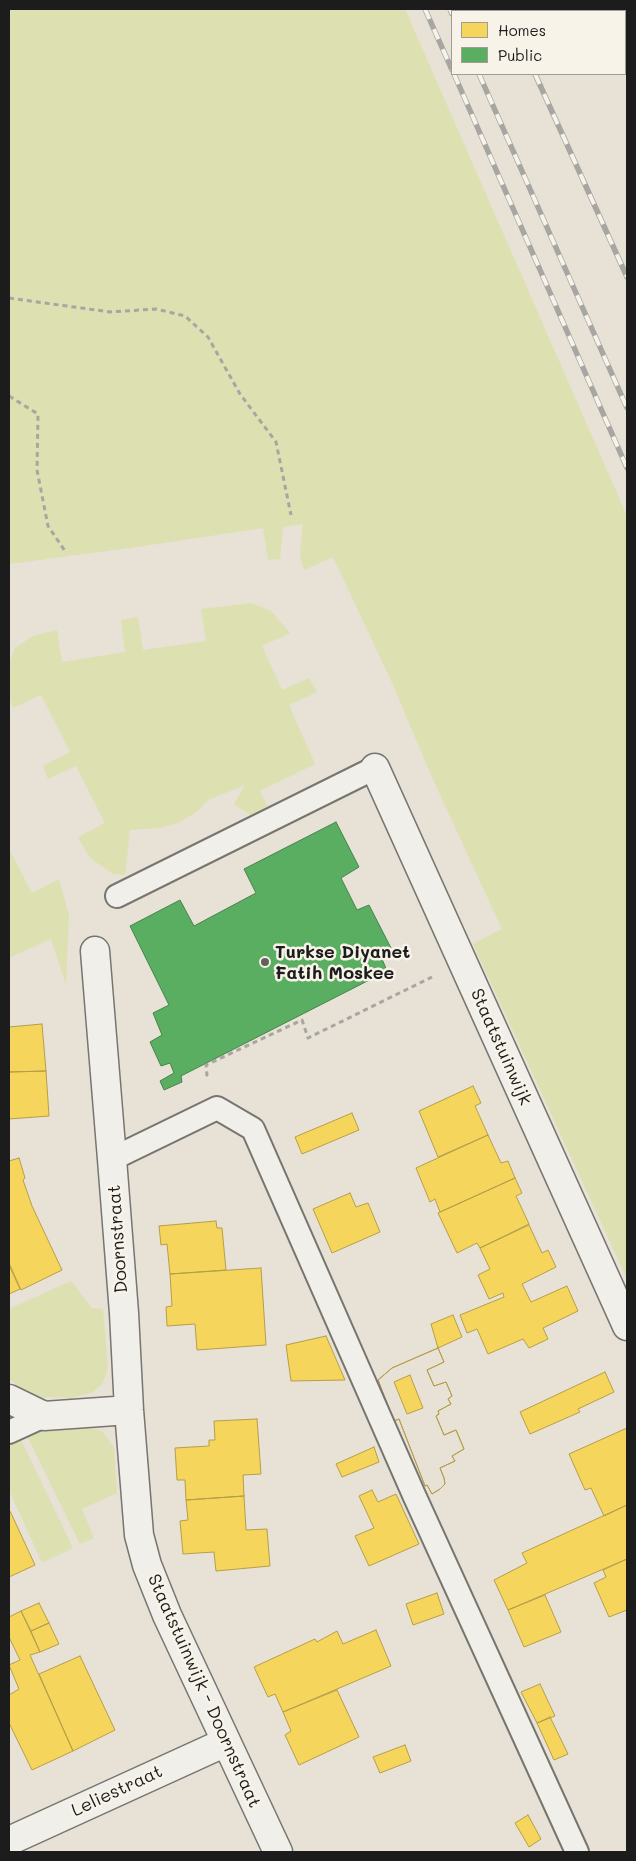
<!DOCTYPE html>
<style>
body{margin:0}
#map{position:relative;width:636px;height:1861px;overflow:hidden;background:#e7e1d6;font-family:Mali,sans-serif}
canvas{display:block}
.frame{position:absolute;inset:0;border:10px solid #1c1c1c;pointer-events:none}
.legend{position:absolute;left:451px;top:10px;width:175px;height:65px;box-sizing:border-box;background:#f7f3e8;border:1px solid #9f9d96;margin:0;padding:6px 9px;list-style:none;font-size:15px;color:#1c1c1c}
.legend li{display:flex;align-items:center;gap:10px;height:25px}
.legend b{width:25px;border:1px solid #9f9d96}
</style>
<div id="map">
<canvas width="636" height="1861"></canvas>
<div class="frame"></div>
<ul class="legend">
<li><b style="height:14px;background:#f6d55c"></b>Homes</li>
<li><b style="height:14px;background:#5aae61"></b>Public</li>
</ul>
</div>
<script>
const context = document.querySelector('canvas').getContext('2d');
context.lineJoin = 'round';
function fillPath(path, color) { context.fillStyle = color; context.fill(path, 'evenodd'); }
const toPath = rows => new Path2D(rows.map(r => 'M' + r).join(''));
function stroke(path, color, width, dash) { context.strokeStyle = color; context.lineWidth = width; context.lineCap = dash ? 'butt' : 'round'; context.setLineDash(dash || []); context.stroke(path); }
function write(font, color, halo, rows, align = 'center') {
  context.font = font + ' Mali,sans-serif'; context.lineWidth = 5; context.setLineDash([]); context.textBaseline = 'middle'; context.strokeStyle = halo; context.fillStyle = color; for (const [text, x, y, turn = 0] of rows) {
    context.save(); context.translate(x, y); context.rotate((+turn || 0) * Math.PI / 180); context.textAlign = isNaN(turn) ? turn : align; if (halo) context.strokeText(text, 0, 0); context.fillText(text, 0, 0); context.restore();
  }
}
const green = toPath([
 [9,9,405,9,627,516,627,1279,473,944,502,929,431,775,393,685,333,557,304,570,300,556,303,524,283,527,280,559,268,560,263,528,137,547,9,564],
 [251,603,271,611,290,633,262,646,282,690,309,678,317,692,289,705,315,764,260,791,267,806,251,815,234,804,245,785,208,800,198,811,180,822,160,828,130,830,125,875,113,874,90,858,78,837,105,823,76,766,48,779,43,766,70,752,41,695,13,708,9,697,9,663,15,648,33,636,57,630,62,662,125,652,121,620,138,617,143,650,206,641,201,609],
 [9,849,32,893,59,879,69,915,66,984,51,939,9,958],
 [71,1281,92,1308,103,1309,108,1368,103,1383,93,1392,71,1398,42,1397,29,1394,9,1379,9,1309],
 [93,1428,103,1432,114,1448,117,1493,82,1509,94,1538,80,1544,27,1436,37,1430],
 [21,1440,73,1548,42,1563,9,1490,9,1446]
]);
const homes = toPath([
 [42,1024,46,1071,9,1072,9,1027,42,1024],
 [46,1071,49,1116,9,1119,9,1072,46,1071],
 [473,1086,481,1103,475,1106,488,1135,438,1157,419,1111,473,1086],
 [352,1113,359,1130,302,1154,295,1137,352,1113],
 [488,1135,501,1163,508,1161,515,1178,440,1212,435,1199,430,1202,416,1168,488,1135],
 [19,1158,25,1178,23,1180,32,1206,62,1270,21,1290,9,1263,9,1161,19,1158],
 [515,1178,522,1193,516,1196,529,1224,480,1248,477,1243,457,1253,438,1213,515,1178],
 [350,1193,356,1207,368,1203,380,1232,332,1253,313,1209,350,1193],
 [216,1221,217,1228,222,1228,226,1270,170,1274,167,1244,161,1245,159,1226,216,1221],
 [529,1225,542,1253,548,1250,556,1267,522,1284,531,1302,567,1286,578,1311,543,1328,548,1339,529,1348,523,1339,488,1354,477,1329,467,1333,460,1315,504,1297,503,1293,489,1299,478,1275,490,1269,480,1248,529,1225],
 [9,1265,20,1289,9,1294,9,1265],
 [261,1268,266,1345,197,1350,195,1324,167,1326,166,1307,172,1306,170,1274,261,1268],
 [453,1315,462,1337,438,1348,431,1324,453,1315],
 [326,1336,345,1380,291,1381,286,1345,326,1336],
 [438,1348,444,1362,427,1370,434,1386,446,1382,452,1396,448,1399,451,1404,438,1411,439,1414,436,1416,444,1435,456,1430,464,1449,452,1456,455,1461,440,1468,444,1478,445,1484,440,1489,432,1494,427,1485,425,1486,399,1419,394,1421,378,1380,392,1368,438,1348],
 [410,1375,423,1408,407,1414,394,1382,410,1375],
 [438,1348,444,1362,427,1370,434,1386,446,1382,452,1396,448,1399,451,1404,438,1411,439,1414,436,1416,444,1435,456,1430,464,1449,452,1456,455,1461,440,1468,444,1478,445,1484,440,1489,432,1494,427,1485,425,1486,399,1419,394,1421,378,1380,392,1368,438,1348],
 [605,1372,614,1392,578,1409,580,1412,530,1434,520,1412,605,1372],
 [257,1419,261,1474,243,1475,244,1496,186,1500,185,1480,177,1480,175,1448,209,1446,209,1440,215,1440,214,1421,257,1419],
 [627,1428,627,1505,604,1516,591,1488,585,1490,569,1454,627,1428],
 [374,1447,379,1462,342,1477,336,1464,374,1447],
 [372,1490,378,1502,396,1494,419,1544,369,1566,355,1536,374,1528,359,1496,372,1490],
 [244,1496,246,1530,267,1529,270,1566,216,1571,214,1552,183,1554,180,1521,188,1520,186,1500,244,1496],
 [627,1505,627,1559,508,1610,494,1580,527,1563,522,1553,627,1505],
 [9,1511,10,1511,35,1565,9,1577,9,1511],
 [627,1559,627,1610,609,1617,594,1583,606,1577,603,1570,627,1559],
 [437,1593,444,1614,413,1625,406,1604,437,1593],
 [545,1595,561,1632,524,1647,508,1610,545,1595],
 [39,1603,49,1623,31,1631,21,1611,39,1603],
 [21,1611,40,1652,30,1655,73,1751,32,1770,9,1723,9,1695,19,1689,9,1665,20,1660,9,1637,9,1617,21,1611],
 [49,1623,59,1644,40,1652,31,1631,49,1623],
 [376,1630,391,1666,283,1712,275,1694,268,1697,254,1667,315,1639,317,1642,337,1631,343,1644,376,1630],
 [80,1656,115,1730,73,1751,39,1674,80,1656],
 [540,1684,555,1716,537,1723,521,1692,540,1684],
 [337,1690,359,1737,299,1765,285,1735,291,1731,283,1712,337,1690],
 [550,1717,568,1754,554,1760,537,1723,550,1717],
 [405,1745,411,1761,380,1773,373,1757,405,1745],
 [528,1815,541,1839,529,1847,515,1823,528,1815]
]);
const public = toPath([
 [336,822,359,867,341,878,357,910,369,905,391,948,380,954,387,971,181,1076,182,1082,164,1090,160,1081,174,1073,170,1063,161,1066,150,1042,162,1035,153,1013,169,1005,130,926,180,900,194,926,256,893,244,869,336,822]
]);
const path = toPath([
 [9,298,110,312,156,309,185,316,208,337,240,394,276,442,291,515],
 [9,396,38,414,37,470,48,526,65,551],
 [206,1076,207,1075,206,1065,302,1020,308,1038,432,977]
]);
const lane = toPath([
 [117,896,375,768],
 [112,1159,217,1108,253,1129,414,1495,577,1852],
 [9,1432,44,1416]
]);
const street = toPath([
 [375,768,627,1326],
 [95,951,112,1159,124,1313,129,1410,139,1535,147,1565,167,1615,278,1852],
 [9,1399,44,1416,129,1410],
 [9,1841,226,1742]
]);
const rail = toPath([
 [425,9,452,70],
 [450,9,452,14],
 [505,9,506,11],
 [454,74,627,468],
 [479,74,627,408],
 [535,74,627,277]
]);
const markers = [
 [265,962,5,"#63615d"]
];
const poiNames = [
 ["Turkse Diyanet",275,952],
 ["Fatih Moskee",275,973]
];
const streetNames = [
 ["Staatstuinwijk",501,1047,66],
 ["Doornstraat",118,1239,-94],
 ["Staatstuinwijk - Doornstraat",204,1691,66],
 ["Leliestraat",117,1791,-25]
];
fillPath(green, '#dde0b1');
fillPath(homes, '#f6d55c');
stroke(homes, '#b59e49', 1);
fillPath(public, '#5aae61');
stroke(public, '#47824c', 1);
stroke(lane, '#777570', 26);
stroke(street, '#777570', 31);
stroke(path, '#a7a6a2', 3, [5, 4]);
stroke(lane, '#f0efea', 22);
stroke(street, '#f0efea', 28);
stroke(rail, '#a7a6a2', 5.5);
stroke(rail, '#f7f3e8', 4, [11]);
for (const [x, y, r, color] of markers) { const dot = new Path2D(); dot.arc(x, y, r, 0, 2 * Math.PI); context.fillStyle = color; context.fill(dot); stroke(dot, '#f7f3e8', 2); }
write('bold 18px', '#1c1c1c', '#f7f3e8', poiNames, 'left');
write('18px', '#1c1c1c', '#f7f3e8', streetNames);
</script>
